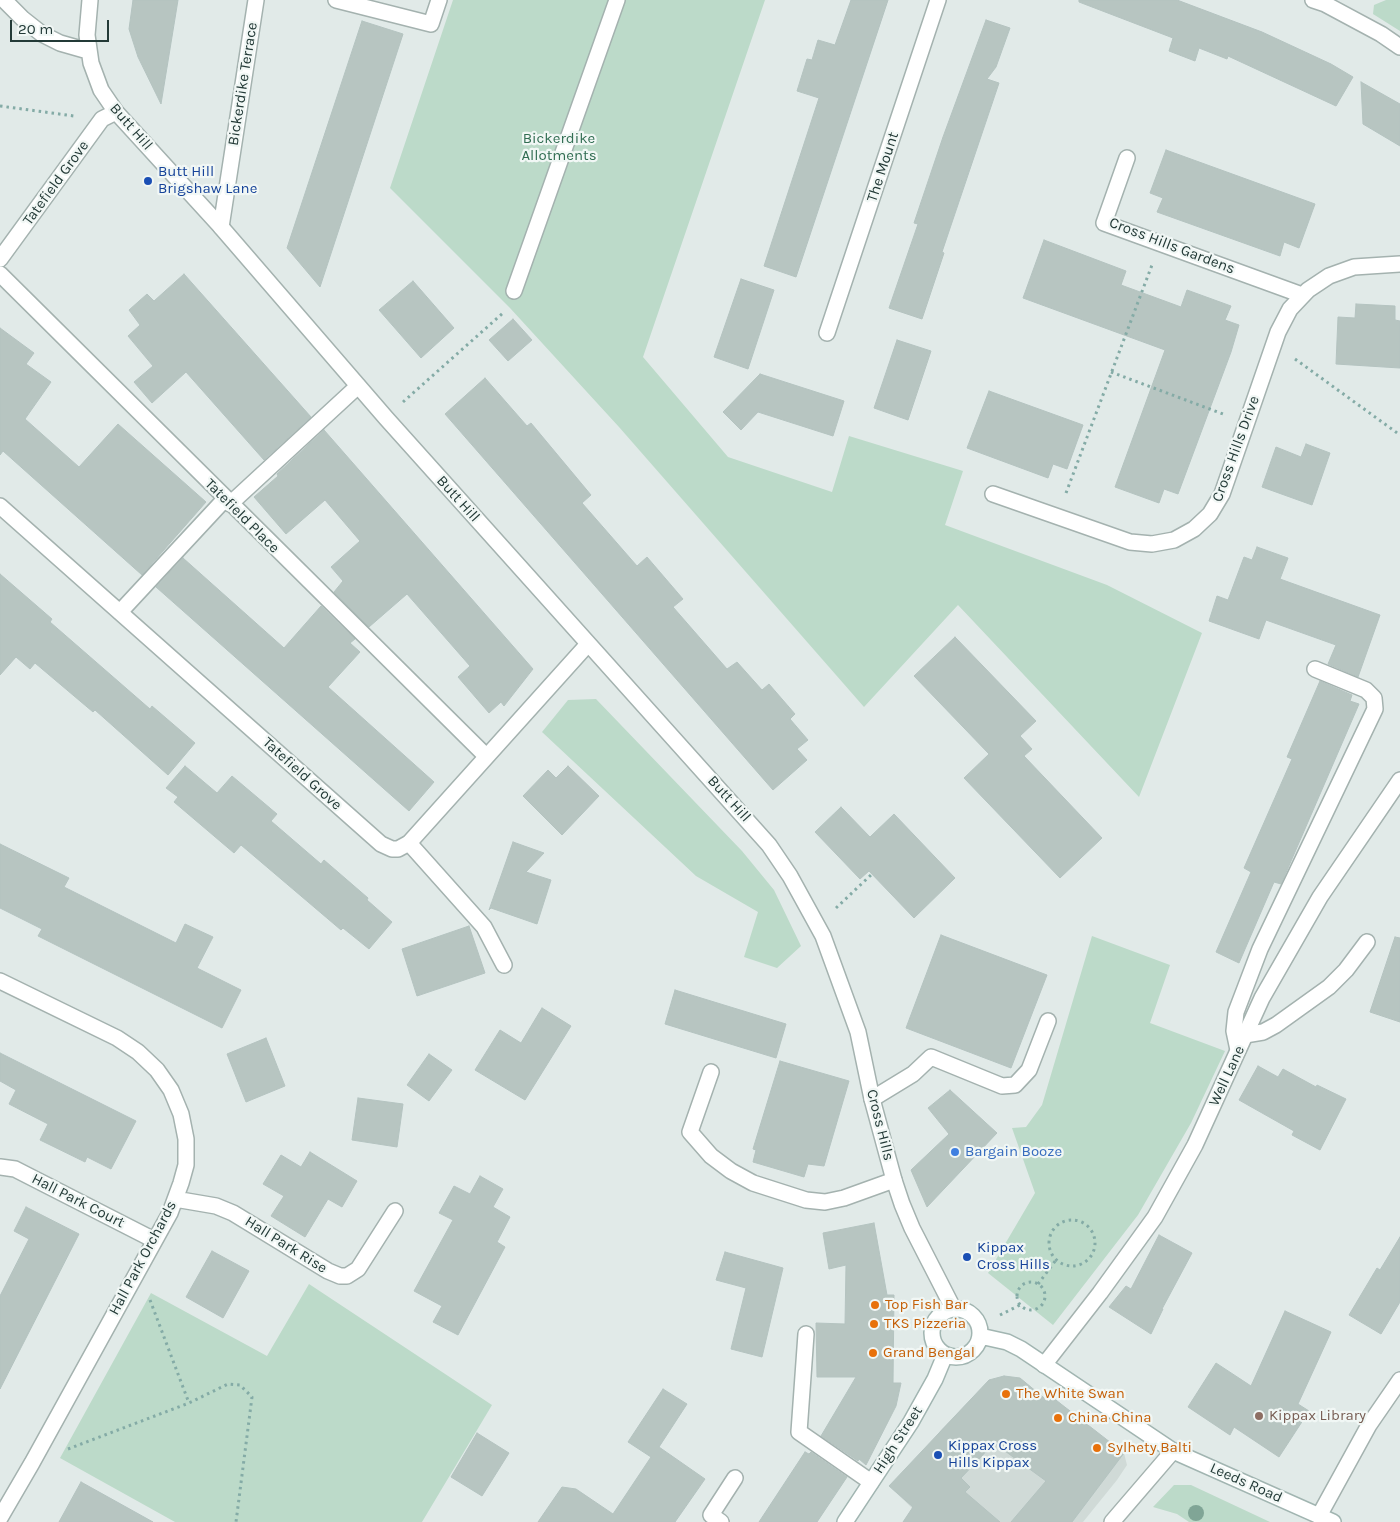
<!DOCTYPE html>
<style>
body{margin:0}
#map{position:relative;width:1400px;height:1522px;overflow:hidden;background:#e1eae8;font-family:Karla,sans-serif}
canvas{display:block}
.scale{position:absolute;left:10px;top:20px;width:99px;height:22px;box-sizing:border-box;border:2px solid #233a37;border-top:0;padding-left:6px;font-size:15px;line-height:18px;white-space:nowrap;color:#233a37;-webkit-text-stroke:4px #f1f7f5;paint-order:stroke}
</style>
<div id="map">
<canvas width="1400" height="1522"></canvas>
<div class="scale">20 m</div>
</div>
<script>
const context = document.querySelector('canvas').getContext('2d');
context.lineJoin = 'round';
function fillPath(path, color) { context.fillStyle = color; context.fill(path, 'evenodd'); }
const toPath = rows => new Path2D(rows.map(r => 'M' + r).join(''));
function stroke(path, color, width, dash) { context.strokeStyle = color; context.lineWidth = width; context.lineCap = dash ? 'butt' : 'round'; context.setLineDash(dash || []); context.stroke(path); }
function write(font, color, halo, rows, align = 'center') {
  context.font = font + ' Karla,sans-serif'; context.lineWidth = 4.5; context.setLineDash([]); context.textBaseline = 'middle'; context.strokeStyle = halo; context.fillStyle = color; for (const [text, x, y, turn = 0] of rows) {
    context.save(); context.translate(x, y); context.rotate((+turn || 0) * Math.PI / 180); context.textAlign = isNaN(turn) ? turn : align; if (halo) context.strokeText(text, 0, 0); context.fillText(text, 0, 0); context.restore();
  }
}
const built = toPath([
 [1004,1376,1020,1378,1049,1402,1052,1397,1124,1453,1127,1465,1117,1480,1083,1522,903,1522,912,1508,892,1489,928,1449,940,1431,989,1380]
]);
const green = toPath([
 [453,0,765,0,643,357,728,457,832,492,849,436,963,471,945,525,1107,585,1202,633,1139,797,958,605,864,707,619,427,510,308,390,188],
 [1386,0,1400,0,1400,31,1373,14,1374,5],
 [596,699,742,851,774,890,801,946,777,968,744,957,758,912,696,876,542,732,568,700],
 [1092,936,1170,965,1150,1023,1225,1051,1191,1123,1138,1215,1053,1325,988,1273,1035,1193,1012,1128,1026,1127,1042,1105],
 [309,1284,492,1405,422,1522,175,1522,60,1458,151,1293,267,1356],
 [1174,1485,1191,1485,1270,1522,1189,1522,1177,1514,1153,1507]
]);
const building = toPath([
 [133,0,178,0,161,104,138,57,129,29,133,0],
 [851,0,888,0,796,277,764,266,819,98,797,91,807,59,812,60,818,40,835,45,851,0],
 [1079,0,1177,0,1262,32,1331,64,1353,77,1336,106,1228,56,1227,59,1199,48,1195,61,1169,51,1173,38,1079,2,1079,0],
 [986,20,1010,28,996,67,987,79,999,83,942,252,944,253,922,319,889,308,918,224,914,223,943,137,986,20],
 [362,21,403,34,320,287,287,248,362,21],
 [1361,82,1400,104,1400,146,1363,124,1361,82],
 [1166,150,1315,204,1299,248,1284,242,1280,256,1157,212,1163,198,1150,193,1166,150],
 [1044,240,1126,271,1121,285,1181,307,1187,290,1231,306,1225,320,1239,325,1231,352,1178,494,1164,489,1159,503,1115,487,1165,350,1023,298,1044,240],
 [184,274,311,417,264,460,186,372,152,403,134,382,153,366,128,336,140,325,129,310,147,294,154,301,184,274],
 [741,279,774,290,748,369,714,357,741,279],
 [413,281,454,328,421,358,379,310,413,281],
 [1356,304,1395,306,1395,320,1400,321,1400,368,1336,364,1338,317,1355,318,1356,304],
 [513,319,532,340,508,361,489,340,513,319],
 [0,328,34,353,26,364,51,382,25,419,79,467,118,424,206,502,142,575,3,451,0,455,0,328],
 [897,340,931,351,908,420,874,408,897,340],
 [760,374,844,401,833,436,758,412,741,430,723,412,760,374],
 [485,378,527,426,531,423,591,495,582,503,637,566,647,557,683,599,673,607,727,669,737,662,762,690,769,684,795,714,790,719,808,740,797,749,807,760,773,790,445,414,485,378],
 [989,391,1083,425,1067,469,1053,464,1048,478,967,448,989,391],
 [324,430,533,669,504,706,501,702,489,713,458,677,470,666,407,594,369,627,334,592,343,581,331,567,360,541,325,500,286,534,254,497,278,476,277,474,324,430],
 [1306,444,1330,453,1312,505,1262,487,1276,447,1301,457,1306,444],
 [1257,547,1288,558,1280,579,1380,615,1358,677,1328,664,1336,645,1266,620,1259,639,1209,621,1217,596,1228,600,1244,557,1252,560,1257,547],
 [183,558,284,648,321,606,355,639,350,643,360,652,328,687,434,782,409,811,156,587,183,558],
 [0,574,52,619,50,622,150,709,152,706,195,743,168,775,95,710,93,712,35,663,30,669,16,657,0,675,0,574],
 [955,637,1036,721,1020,736,1032,749,1024,756,1102,838,1060,878,964,778,989,754,914,676,955,637],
 [1320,681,1352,695,1350,701,1359,704,1285,875,1281,884,1274,882,1239,963,1216,952,1251,872,1244,868,1292,759,1287,757,1320,681],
 [185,766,217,793,232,776,277,814,271,821,321,864,324,860,368,898,367,900,392,922,369,949,343,928,341,930,241,845,234,853,174,802,178,797,166,788,185,766],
 [568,766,599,796,562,835,523,796,548,770,556,778,568,766],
 [841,807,870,837,894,814,955,878,914,918,869,871,860,879,815,832,841,807],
 [513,842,544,853,526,872,551,880,537,924,491,908,489,910,513,842],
 [0,844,69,878,64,887,176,943,185,924,213,937,197,968,241,990,222,1028,38,936,42,929,0,908,0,844],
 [469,926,485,973,417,996,402,949,469,926],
 [941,935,1047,975,1011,1068,906,1028,941,935],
 [1395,937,1400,938,1400,1022,1370,1012,1395,937],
 [675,990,786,1024,776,1058,665,1024,675,990],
 [542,1008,571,1026,525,1100,475,1070,500,1030,521,1043,542,1008],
 [266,1038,285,1086,246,1102,227,1054,266,1038],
 [0,1053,136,1121,111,1169,87,1157,85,1162,40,1140,48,1124,9,1104,16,1090,0,1081,0,1053],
 [429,1054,452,1070,429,1101,407,1085,429,1054],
 [780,1061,849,1081,824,1166,808,1164,804,1177,753,1162,756,1150,753,1149,780,1061],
 [1258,1066,1278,1077,1283,1069,1316,1087,1317,1085,1346,1099,1320,1150,1292,1135,1294,1131,1239,1100,1258,1066],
 [950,1090,997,1133,927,1207,911,1170,949,1134,928,1108,950,1090],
 [358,1098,403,1104,397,1147,352,1140,358,1098],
 [310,1152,357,1181,342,1207,328,1199,305,1237,271,1216,284,1196,263,1184,281,1155,301,1167,310,1152],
 [480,1176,503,1189,493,1207,510,1217,497,1242,505,1247,458,1335,433,1322,442,1306,414,1291,453,1220,439,1213,454,1186,470,1194,480,1176],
 [26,1207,79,1234,0,1389,0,1296,29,1239,14,1231,26,1207],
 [874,1223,887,1295,894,1295,893,1383,901,1383,896,1406,866,1465,859,1459,858,1461,821,1436,856,1377,817,1377,816,1323,845,1324,846,1265,829,1269,823,1233,874,1223],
 [1159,1235,1192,1253,1162,1309,1163,1309,1151,1334,1109,1307,1126,1286,1131,1289,1159,1235],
 [1400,1237,1400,1302,1381,1334,1349,1315,1377,1268,1380,1270,1400,1237],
 [212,1251,249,1271,223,1318,186,1297,212,1251],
 [725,1252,783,1268,762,1357,731,1349,746,1288,716,1280,725,1252],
 [1285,1311,1331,1332,1298,1404,1309,1411,1279,1457,1234,1427,1230,1435,1188,1407,1216,1363,1251,1386,1285,1311],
 [1004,1376,1020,1378,1049,1402,1052,1397,1124,1453,1072,1522,1011,1522,1046,1481,994,1443,961,1478,970,1487,965,1492,1000,1522,903,1522,913,1507,889,1486,989,1380,1004,1376],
 [663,1389,687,1404,659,1447,705,1479,675,1522,538,1522,562,1487,576,1489,613,1514,651,1457,628,1442,663,1389],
 [477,1433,509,1453,482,1496,451,1477,477,1433],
 [805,1452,809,1454,811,1452,847,1477,817,1522,759,1522,805,1452],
 [81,1482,153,1522,59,1522,81,1482]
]);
const path = toPath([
 [0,106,74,116],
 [1295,359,1400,435],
 [1111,372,1223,414],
 [403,402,503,313],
 [1066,493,1152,265],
 [836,908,872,874],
 '1049 1243a23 23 0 1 1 46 0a23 23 0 1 1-46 0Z',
 '1017 1296a14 14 0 1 1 28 0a14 14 0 1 1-28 0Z',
 [1038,1284,1056,1260],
 [150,1300,189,1403],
 [1000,1315,1020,1305],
 [68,1449,189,1403,228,1384,240,1385,252,1397,236,1522]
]);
const service = toPath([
 [336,0,431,24,439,0],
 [0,274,486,756],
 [514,291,617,0],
 [230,504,358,386],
 [120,612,225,499],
 [409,843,484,927,504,965],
 [1245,1035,1263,1032,1276,1025,1329,987,1346,970,1367,942],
 [1238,1050,1234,1031,1236,1012,1260,949,1375,709,1374,698,1366,690,1315,669],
 [711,1072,690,1132,711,1156,731,1171,753,1183,806,1200,825,1202,844,1198,894,1180],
 [872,1099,913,1074,931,1057,1002,1086,1015,1085,1029,1070,1048,1021],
 [806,1334,799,1432,871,1482],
 [721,1522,711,1515,735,1478]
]);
const minor = toPath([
 [1313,0,1325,4,1381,34,1400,47],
 [1127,158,1104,223,1302,295],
 [221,227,256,0],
 [0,259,102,119,116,112],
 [827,333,938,0],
 [993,494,1130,542,1152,544,1174,540,1194,529,1210,514,1222,494,1278,332,1290,309,1308,290,1329,276,1354,267,1400,264],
 [0,506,381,844,392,849,398,849,409,843,588,644],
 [0,981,117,1038,138,1052,157,1070,171,1090,181,1114,186,1139,186,1165,181,1183,170,1213,32,1463,0,1518],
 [0,1167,15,1169,154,1240],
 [175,1199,216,1206,233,1213,328,1271,340,1276,347,1276,358,1269,395,1211],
 [1044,1365,1100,1293,1155,1217,1195,1145,1262,998,1320,897,1400,780],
 [1319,1516,1369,1425,1400,1380],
 [1112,1522,1173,1451]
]);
const tertiary = toPath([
 [4,0,23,19,42,34,60,43,88,51],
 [90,0,87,35,91,63,101,90,116,112,221,227,386,418,769,845,790,876,823,936,858,1032,872,1099,894,1180,902,1204,912,1228,953,1308]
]);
const secondary = toPath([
 '932 1333a24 24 0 1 1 48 0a24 24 0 1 1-48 0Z',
 [980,1336,1007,1342,1021,1349,1173,1451,1333,1522],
 [845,1522,911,1422,935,1379,945,1355]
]);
const trees = [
 [1196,1513]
];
const markers = [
 [148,181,5,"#1a4fb4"],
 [955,1152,5,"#3f7fe0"],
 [967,1257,5,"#1a4fb4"],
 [875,1305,5,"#e8710a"],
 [874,1324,5,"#e8710a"],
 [873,1353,5,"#e8710a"],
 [1006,1394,5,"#e8710a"],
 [1259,1416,5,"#8d6e63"],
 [1058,1418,5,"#e8710a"],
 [1097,1448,5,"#e8710a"],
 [938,1455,5,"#1a4fb4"]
];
const streetNames = [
 ["Bickerdike Terrace",243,84,-81],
 ["Butt Hill",131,127,49],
 ["The Mount",883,167,-72],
 ["Tatefield Grove",56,183,-54],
 ["Cross Hills Gardens",1172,246,21],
 ["Cross Hills Drive",1236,449,-70],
 ["Butt Hill",458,499,48],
 ["Tatefield Place",242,516,45],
 ["Tatefield Grove",302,774,42],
 ["Butt Hill",729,799,48],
 ["Well Lane",1227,1076,-65],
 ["Cross Hills",880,1125,76],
 ["Hall Park Court",78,1201,27],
 ["Hall Park Rise",286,1245,32],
 ["Hall Park Orchards",143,1258,-62],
 ["High Street",898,1440,-57],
 ["Leeds Road",1246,1483,24]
];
const parkNames = [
 ["Bickerdike",559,139],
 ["Allotments",559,156]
];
const transitNames = [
 ["Butt Hill",158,172],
 ["Brigshaw Lane",158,189],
 ["Kippax",977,1248],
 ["Cross Hills",977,1265],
 ["Kippax Cross",948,1446],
 ["Hills Kippax",948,1463]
];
const shopNames = [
 ["Bargain Booze",965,1152]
];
const foodNames = [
 ["Top Fish Bar",885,1305],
 ["TKS Pizzeria",884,1324],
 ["Grand Bengal",883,1353],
 ["The White Swan",1016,1394],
 ["China China",1068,1418],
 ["Sylhety Balti",1107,1448]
];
const educationNames = [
 ["Kippax Library",1269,1416]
];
fillPath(built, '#d0dad7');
fillPath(green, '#bcdac9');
fillPath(building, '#b7c5c1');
stroke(building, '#b4c3c0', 1);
stroke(service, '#a4b2af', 18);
stroke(minor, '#a4b2af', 18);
stroke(tertiary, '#a4b2af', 18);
stroke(secondary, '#a1b5b1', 18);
stroke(path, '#84aba6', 3, [2.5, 4]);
stroke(service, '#fff', 15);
stroke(minor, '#fff', 15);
stroke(tertiary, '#fff', 15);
stroke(secondary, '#fff', 15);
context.fillStyle = '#80a596';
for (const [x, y] of trees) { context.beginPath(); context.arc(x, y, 8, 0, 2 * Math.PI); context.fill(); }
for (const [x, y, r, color] of markers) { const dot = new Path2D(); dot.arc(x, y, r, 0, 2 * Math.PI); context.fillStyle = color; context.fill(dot); stroke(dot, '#f1f7f5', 2); }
write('15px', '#233a37', '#f1f7f5', streetNames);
write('15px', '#316d52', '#f1f7f5', parkNames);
write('15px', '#164399', '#f1f7f5', transitNames, 'left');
write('15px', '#366cbe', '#f1f7f5', shopNames, 'left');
write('15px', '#c56008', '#f1f7f5', foodNames, 'left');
write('15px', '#785e54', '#f1f7f5', educationNames, 'left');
</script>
